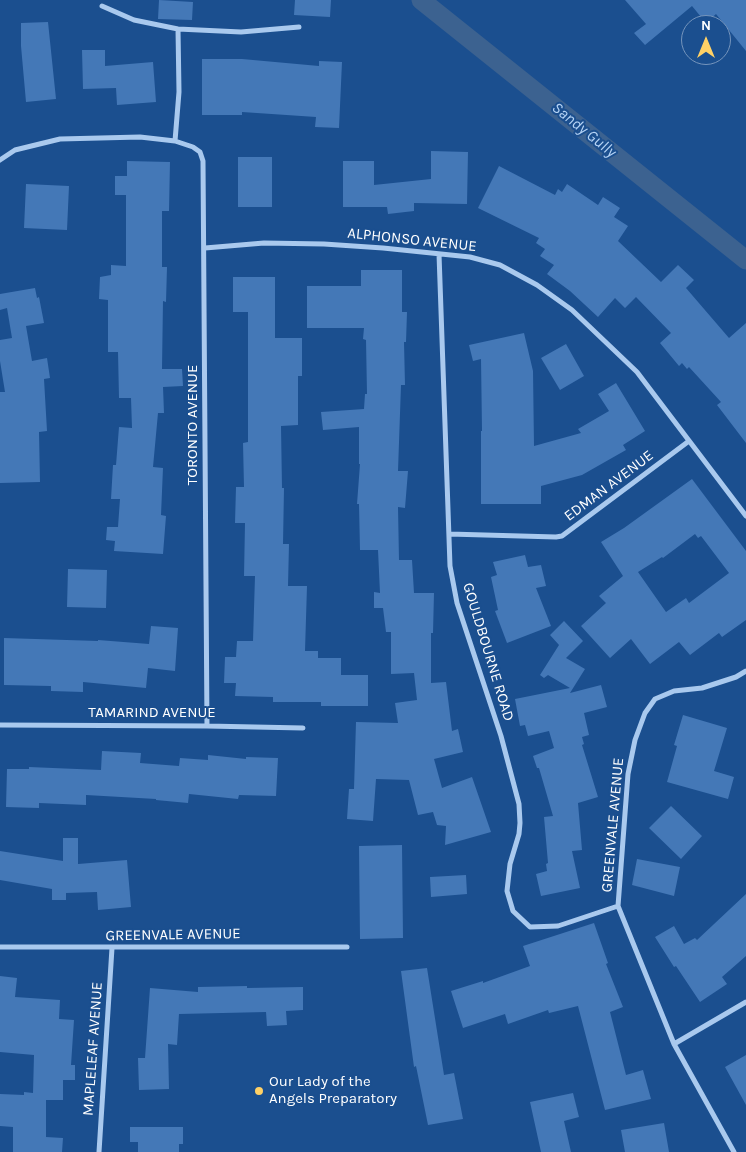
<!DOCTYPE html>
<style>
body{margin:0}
#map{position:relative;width:746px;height:1152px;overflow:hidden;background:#1b4f8f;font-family:Karla,sans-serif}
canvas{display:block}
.north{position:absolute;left:681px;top:15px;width:50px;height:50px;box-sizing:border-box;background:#1b4f8f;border:1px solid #7695bc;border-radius:50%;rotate:0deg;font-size:14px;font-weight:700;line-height:20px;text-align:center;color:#fff}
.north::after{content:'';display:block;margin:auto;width:18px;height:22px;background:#ffd166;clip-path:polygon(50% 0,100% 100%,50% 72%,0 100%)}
</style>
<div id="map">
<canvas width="746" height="1152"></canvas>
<div class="north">N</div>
</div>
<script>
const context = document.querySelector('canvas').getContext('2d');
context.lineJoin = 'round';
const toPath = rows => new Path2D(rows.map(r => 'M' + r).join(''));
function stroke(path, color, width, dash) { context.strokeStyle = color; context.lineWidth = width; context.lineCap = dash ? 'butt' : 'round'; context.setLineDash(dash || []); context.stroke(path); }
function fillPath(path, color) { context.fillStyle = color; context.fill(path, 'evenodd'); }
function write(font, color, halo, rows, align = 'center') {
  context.font = font + ' Karla,sans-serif'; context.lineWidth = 4; context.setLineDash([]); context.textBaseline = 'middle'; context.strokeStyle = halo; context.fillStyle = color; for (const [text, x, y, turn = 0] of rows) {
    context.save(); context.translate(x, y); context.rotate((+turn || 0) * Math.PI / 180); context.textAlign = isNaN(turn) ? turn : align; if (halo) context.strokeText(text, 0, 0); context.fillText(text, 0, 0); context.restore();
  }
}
const canal = toPath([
 [421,0,746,260]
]);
const building = toPath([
 [159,0,193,2,192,20,158,19],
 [295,0,331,0,330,17,294,15],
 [625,0,746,0,746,51,716,14,706,23,692,6,645,45,634,33,646,24],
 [48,22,56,99,26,102,21,46,21,23],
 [82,50,105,50,105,66,153,62,156,102,117,105,116,88,83,89],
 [202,59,242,59,319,66,319,61,342,62,339,128,315,127,316,117,242,112,242,115,202,115],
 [431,151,468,152,467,204,414,203,414,211,388,214,387,207,343,207,343,161,374,161,374,185,431,179],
 [238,157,272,157,272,207,238,207],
 [127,161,170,162,169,211,162,211,162,267,167,267,166,302,163,301,162,369,182,369,183,386,163,387,164,413,158,413,153,467,163,468,161,515,166,516,163,554,114,551,115,541,106,540,107,527,118,527,120,499,111,499,113,465,116,465,119,427,132,428,131,398,119,398,118,352,108,352,108,300,99,299,100,277,111,275,111,265,126,266,126,195,115,195,115,176,127,176],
 [499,166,555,195,558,189,562,192,567,184,598,205,603,197,620,208,614,217,628,226,618,241,661,282,678,265,694,280,686,288,729,338,746,323,746,443,717,405,721,402,689,367,687,369,682,363,679,366,660,343,671,333,636,297,625,308,615,298,598,317,570,291,547,274,554,265,540,256,545,249,536,243,539,238,478,208],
 [26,184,69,186,67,230,24,228],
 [361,270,402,270,402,312,407,312,406,342,404,342,405,385,401,385,398,471,408,471,405,508,398,507,399,560,412,560,414,593,434,593,433,633,431,633,431,683,446,682,452,731,458,729,463,752,434,759,442,788,472,777,491,832,445,845,446,826,437,825,433,812,418,815,409,780,376,779,373,821,347,819,349,789,354,789,356,722,398,723,395,703,417,700,414,673,391,674,391,632,386,632,383,608,374,608,374,592,380,593,378,550,360,550,359,504,357,504,360,464,359,464,359,427,323,430,321,412,364,409,365,394,367,394,366,340,363,339,364,328,307,328,307,286,361,286],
 [233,277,275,277,275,338,302,338,302,376,298,376,298,425,281,426,282,488,284,488,283,544,289,544,288,586,307,586,305,651,318,651,318,658,341,658,341,675,368,675,368,706,321,706,321,702,273,702,273,697,235,696,236,683,224,683,225,657,236,657,237,641,253,641,255,576,244,576,245,523,235,523,236,487,244,487,243,443,248,442,248,312,233,312],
 [35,288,37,298,39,297,44,323,26,326,32,361,47,358,50,378,44,379,47,431,39,432,40,482,0,483,0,392,5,392,0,361,0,340,12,338,7,308,0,310,0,294],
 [524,333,533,371,534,446,581,433,578,429,609,411,598,394,616,383,645,431,623,445,626,450,582,475,541,486,541,504,481,504,481,431,482,431,481,359,473,361,469,345],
 [566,344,584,376,560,390,541,358],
 [692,479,746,551,746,620,722,637,719,633,690,655,679,642,650,664,631,639,610,658,581,626,606,603,599,596,623,576,601,542,624,528],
 [695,534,698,538,701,536,729,573,689,603,686,598,666,612,638,572,662,557,663,558],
 [525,555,528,567,541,565,546,586,536,588,551,626,507,643,495,611,498,610,491,577,497,575,493,562],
 [68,569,107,570,106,608,67,607],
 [564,621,583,641,566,658,585,669,570,693,601,685,607,707,584,713,589,735,582,737,584,744,582,745,598,797,578,803,582,850,572,851,580,888,541,896,536,874,547,871,546,864,548,863,544,817,553,816,539,768,537,768,533,756,554,748,549,731,528,736,525,725,520,726,515,699,570,688,548,675,544,678,540,675,559,645,550,635],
 [151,626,178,628,175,671,148,668,146,688,83,682,83,692,51,691,51,686,4,685,4,638,98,641,98,640,149,644],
 [683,715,727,728,714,771,734,777,728,799,667,782,677,746,674,745],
 [102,751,141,753,140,763,179,766,180,758,208,760,208,755,246,759,246,757,278,758,276,796,239,795,238,799,189,794,188,803,156,800,156,799,86,795,86,805,39,803,39,808,6,807,7,769,29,769,29,767,101,770],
 [671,806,702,836,681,859,649,828],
 [63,838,78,838,78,864,127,860,131,907,98,910,97,892,66,893,66,900,52,900,52,889,0,880,0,851,63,861],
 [402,845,403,938,360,939,359,846],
 [637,859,680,867,674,896,632,885],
 [466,875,467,894,431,897,430,877],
 [746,894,746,956,722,977,727,984,700,1002,676,966,674,967,655,937,674,926,684,944,695,938,697,940],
 [594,923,608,963,606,964,623,1007,610,1012,626,1075,643,1070,651,1099,605,1110,578,1006,549,1013,548,1010,508,1024,505,1014,463,1028,451,991,483,981,483,983,530,966,523,946],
 [427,968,444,1075,454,1073,463,1119,428,1125,416,1066,414,1067,401,971],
 [0,976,17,978,15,997,60,1000,59,1019,74,1020,71,1065,75,1065,75,1080,63,1080,63,1100,46,1100,46,1137,63,1138,62,1152,13,1152,13,1127,0,1126,0,1094,24,1095,24,1092,33,1093,34,1055,0,1052],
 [247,986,247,988,303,987,303,1010,286,1011,287,1025,267,1026,266,1012,179,1014,177,1045,168,1044,169,1089,139,1090,138,1058,145,1058,150,988,198,992,198,987],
 [746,1055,746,1105,725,1067],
 [573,1093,579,1117,564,1121,571,1152,541,1152,530,1102],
 [664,1123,669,1152,625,1152,621,1130],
 [130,1127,183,1127,183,1144,179,1144,179,1152,138,1152,138,1142,130,1142]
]);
const minor = toPath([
 [102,6,134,20,178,29,241,32,299,27],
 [175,141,179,92,178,29],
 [0,160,15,150,60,139,140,137,175,141,193,147,200,152,203,161,207,726],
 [205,248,264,243,324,244,383,248,470,257,500,265,537,285,572,310,637,372,746,516],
 [439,254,450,566,457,603,501,736,519,804,520,823,519,834,510,864,507,891,513,911,530,927,558,926,618,906],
 [449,534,556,537,562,536,689,441],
 [0,725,207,726,303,728],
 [0,947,347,947],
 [674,1044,746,1002],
 [99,1152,112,948],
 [734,1152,674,1044,618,906,628,774,635,740,645,713,655,699,674,691,702,688,736,677,746,671]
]);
const markers = [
 [259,1091,5,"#ffd166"]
];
const streetNames = [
 ["ALPHONSO AVENUE",412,240,6],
 ["TORONTO AVENUE",193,425,-90],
 ["EDMAN AVENUE",609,486,-37],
 ["GOULDBOURNE ROAD",488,652,73],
 ["TAMARIND AVENUE",152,713],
 ["GREENVALE AVENUE",613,825,-85],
 ["GREENVALE AVENUE",173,935,-1],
 ["MAPLELEAF AVENUE",93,1049,-86]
];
const poiNames = [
 ["Our Lady of the",269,1082],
 ["Angels Preparatory",269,1099]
];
const waterNames = [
 ["Sandy Gully",584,130,39]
];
stroke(canal, '#3c6290', 19);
fillPath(building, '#4478b7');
stroke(minor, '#a9c9ee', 5);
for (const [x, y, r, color] of markers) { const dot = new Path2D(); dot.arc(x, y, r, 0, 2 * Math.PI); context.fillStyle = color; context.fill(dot); stroke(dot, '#1b4f8f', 2); }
write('15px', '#fff', '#1b4f8f', streetNames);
write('15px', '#fff', '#1b4f8f', poiNames, 'left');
write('italic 16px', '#b5d3f5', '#1b4f8f', waterNames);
</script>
